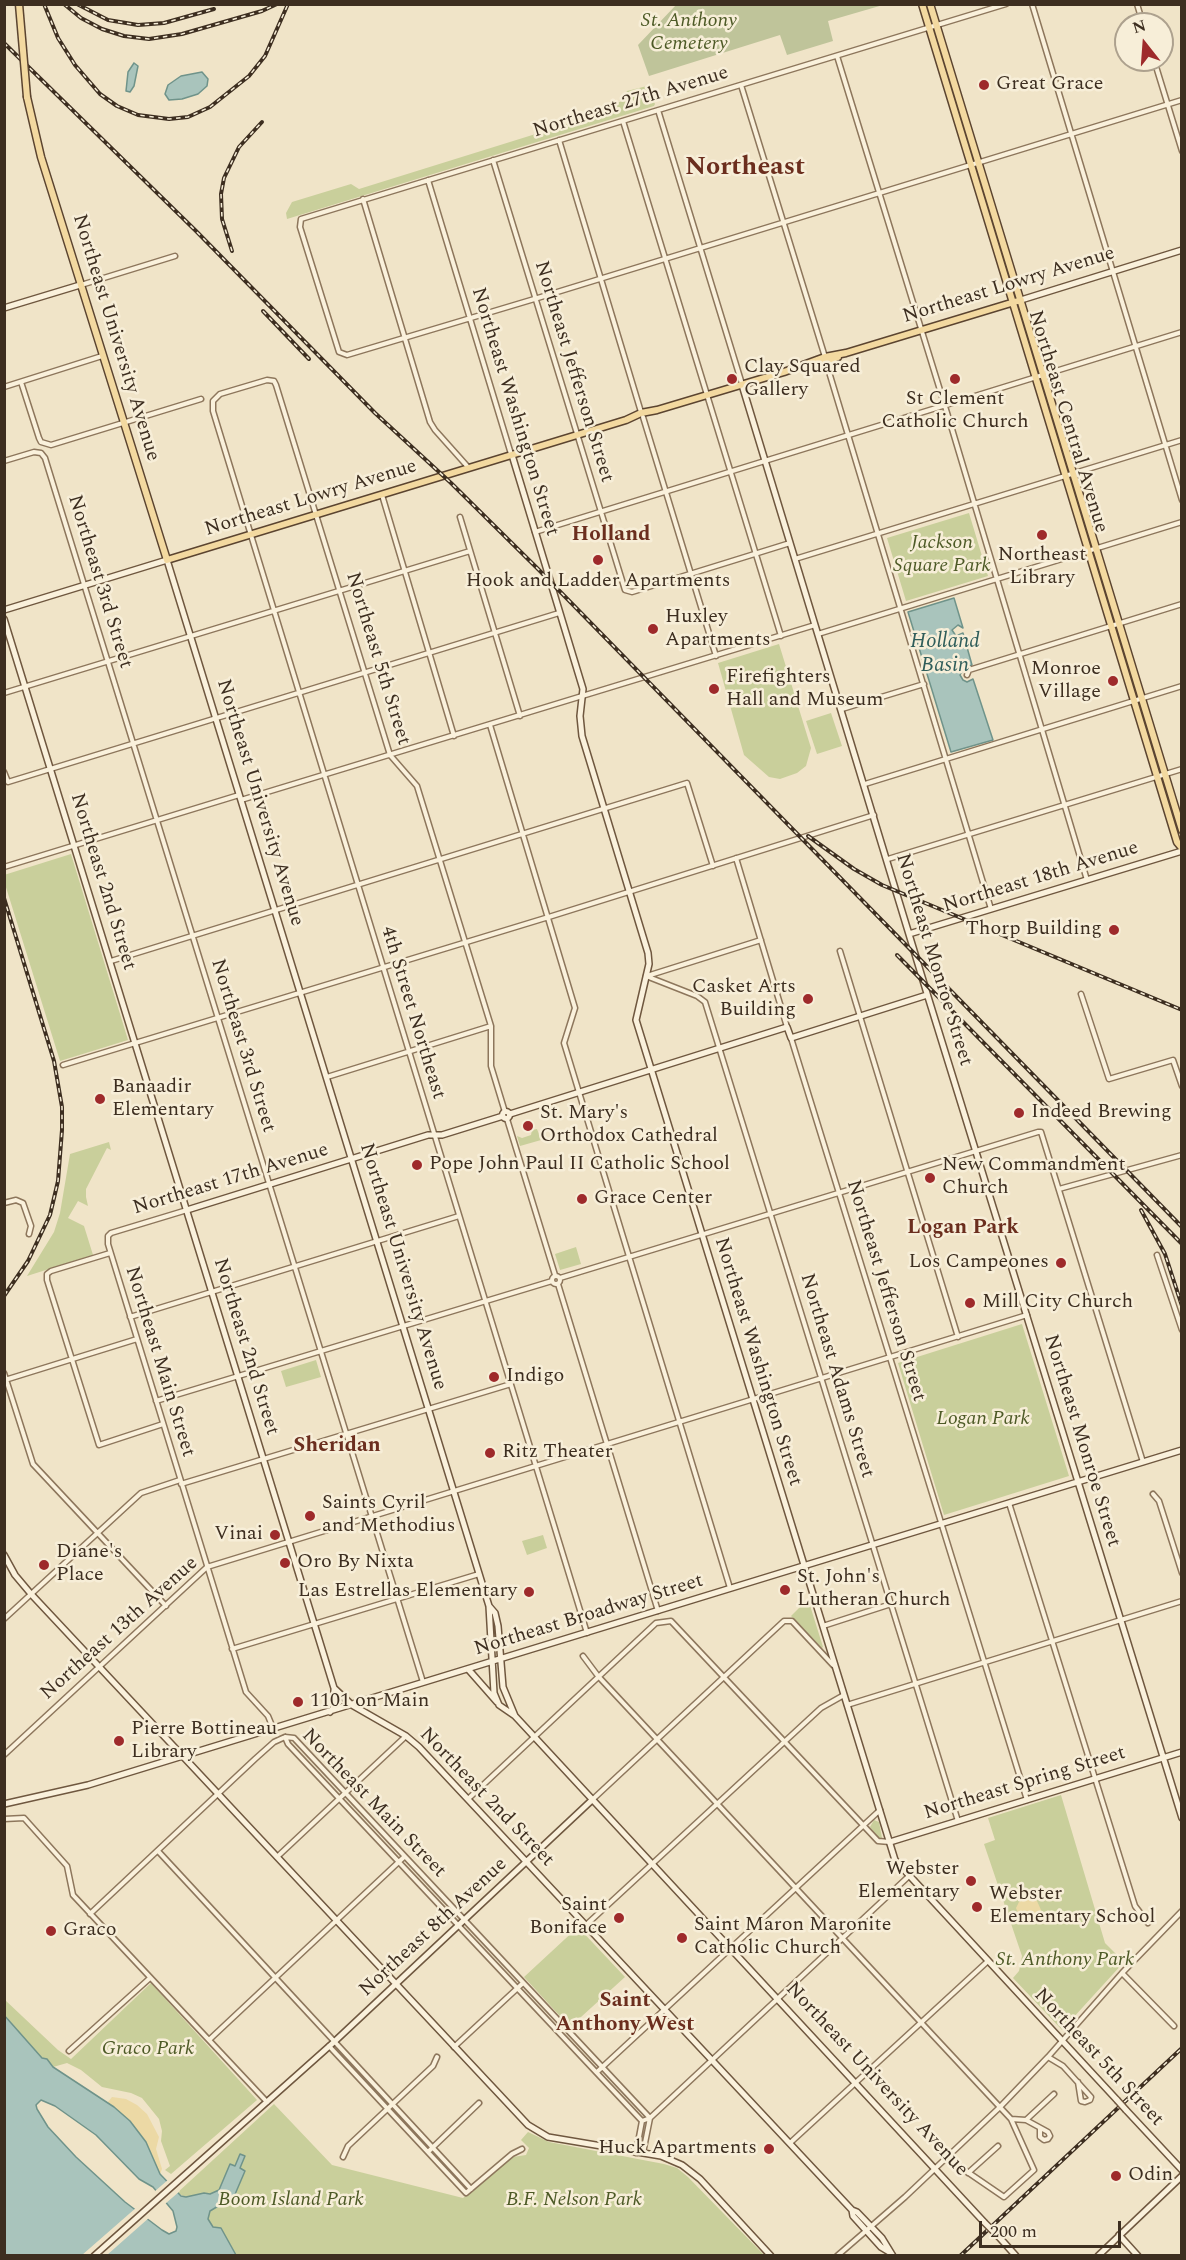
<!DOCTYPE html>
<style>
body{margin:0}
#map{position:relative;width:1186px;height:2260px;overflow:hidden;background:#f0e4c8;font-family:Spectral,serif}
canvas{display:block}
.frame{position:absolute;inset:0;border:6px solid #3d2e20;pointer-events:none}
.north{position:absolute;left:1114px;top:12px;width:60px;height:60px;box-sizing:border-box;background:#f7eed8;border:2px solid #ada18e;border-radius:50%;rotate:343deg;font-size:16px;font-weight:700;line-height:24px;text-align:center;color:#3d2e20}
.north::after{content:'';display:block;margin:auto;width:21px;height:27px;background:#9e2a2b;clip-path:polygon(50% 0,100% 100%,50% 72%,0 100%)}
.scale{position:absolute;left:979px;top:2221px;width:142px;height:27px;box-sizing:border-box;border:3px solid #3d2e20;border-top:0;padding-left:8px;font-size:18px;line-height:21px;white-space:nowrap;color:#3d2e20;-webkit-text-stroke:4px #f7eed8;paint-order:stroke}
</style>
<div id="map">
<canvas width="1186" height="2260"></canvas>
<div class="frame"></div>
<div class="north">N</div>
<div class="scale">200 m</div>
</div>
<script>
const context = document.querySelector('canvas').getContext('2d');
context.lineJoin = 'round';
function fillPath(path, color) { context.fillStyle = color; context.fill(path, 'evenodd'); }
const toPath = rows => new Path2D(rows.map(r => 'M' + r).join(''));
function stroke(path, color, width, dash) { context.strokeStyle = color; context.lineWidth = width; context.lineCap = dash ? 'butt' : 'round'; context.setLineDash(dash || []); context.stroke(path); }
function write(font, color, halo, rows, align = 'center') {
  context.font = font + ' Spectral,serif'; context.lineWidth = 5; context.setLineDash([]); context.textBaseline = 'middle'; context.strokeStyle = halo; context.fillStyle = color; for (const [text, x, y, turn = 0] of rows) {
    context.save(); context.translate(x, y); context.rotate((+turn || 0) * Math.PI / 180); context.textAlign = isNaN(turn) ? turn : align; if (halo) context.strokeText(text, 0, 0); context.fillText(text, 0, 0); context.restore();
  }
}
const green = toPath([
 [647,86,655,104,654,106,287,219,286,213,292,202,351,184,359,189,603,113,608,105,623,101,627,91],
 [969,513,988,576,906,601,887,538],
 [779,644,811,748,806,766,797,773,780,779,769,777,744,755,718,663],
 [831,713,842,746,817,754,806,721],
 [71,854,128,1040,60,1061,5,884,4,875],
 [537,1129,541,1140,520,1146,517,1136,522,1138,531,1135,532,1130],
 [109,1142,111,1150,107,1148,86,1189,86,1197,88,1206,78,1201,68,1218,84,1226,93,1255,27,1276,54,1232,60,1213,70,1154],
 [576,1247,581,1264,560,1270,555,1254],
 [1022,1324,1069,1476,944,1515,898,1363],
 [316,1360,321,1377,286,1387,281,1371],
 [543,1535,547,1548,527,1555,522,1541],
 [808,1599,823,1647,822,1648,791,1616],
 [1061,1795,1105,1943,1124,1962,1062,2030,1013,1978,1019,1971,1022,1956,984,1844,995,1840,988,1818],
 [874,1820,879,1822,882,1838,879,1838,870,1827],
 [578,1927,625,1977,570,2027,524,1977],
 [151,1983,257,2100,171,2174,165,2170,170,2166,161,2141,162,2131,159,2119,142,2098,131,2093,102,2087,81,2070,67,2063,53,2067,47,2059,42,2058,36,2053,5,2015,4,1999,58,2050,71,2059],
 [274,2104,332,2165,463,2198,513,2157,526,2155,529,2148,521,2140,528,2132,549,2142,664,2164,677,2168,688,2177,764,2255,236,2255,221,2228,213,2227,208,2219,210,2211,228,2197,233,2199,245,2171,230,2164,219,2190,210,2194,204,2193,186,2197,177,2193]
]);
const sand = toPath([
 [1029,1897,1037,1901,1041,1910,1037,1919,1024,1922,1021,1920,1016,1908,1019,1902],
 [112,2097,126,2099,137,2105,147,2114,159,2137,156,2149,162,2169,160,2174,146,2142,130,2121,107,2103]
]);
const cemetery = toPath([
 [676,5,676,4,883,5,828,21,833,41,787,55,780,35,649,76,638,45]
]);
const water = toPath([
 [134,63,138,66,134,86,130,92,126,91,128,72,134,63],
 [202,72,208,79,207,86,198,94,182,99,169,100,165,94,168,85,181,76,202,72],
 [954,598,963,628,958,625,952,630,956,636,963,633,972,665,964,668,960,675,963,680,967,682,973,679,993,740,951,752,908,612,954,598],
 [4,2015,42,2058,47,2059,53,2067,114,2107,130,2121,146,2142,160,2174,181,2196,186,2197,204,2193,210,2194,219,2190,230,2164,235,2166,240,2154,245,2156,240,2168,245,2171,233,2199,228,2197,225,2202,210,2211,208,2219,213,2227,221,2228,236,2255,5,2255,4,2015],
 [41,2100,55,2106,96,2135,139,2179,153,2187,173,2211,177,2227,176,2231,169,2234,162,2230,125,2202,76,2157,48,2127,37,2109,36,2105,41,2100]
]);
const pier = toPath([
 [169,2179,180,2191,165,2204,154,2192],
 [137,2207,150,2217,107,2255,82,2255]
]);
const street = toPath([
 [1006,4,301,219,300,227,339,352,347,355,541,297,1182,100],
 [1032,4,1182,500],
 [1137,4,1143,24],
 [837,56,952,429,1087,880],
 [1154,60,1182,151],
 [741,85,825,357],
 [658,110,742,384],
 [623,121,781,636],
 [559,140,641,412],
 [493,160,625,590,632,592,790,543],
 [428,180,511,454],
 [363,199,430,422,435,430,468,467],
 [81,285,175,256],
 [826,362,991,909],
 [21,382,39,438,41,442,51,445,201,399],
 [4,387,102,356],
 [643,417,716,656],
 [4,461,34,452,41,453,45,458,423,1682],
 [382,495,454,736],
 [460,517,520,716],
 [535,532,1182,332],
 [795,559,1182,440],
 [818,634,1182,522],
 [967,675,969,670,1182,604],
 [4,693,470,551],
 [842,709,924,684],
 [490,725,575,1008,564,1043,730,1588],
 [4,772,8,782,559,613],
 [865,784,1182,686],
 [241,800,815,625],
 [736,858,787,1027],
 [888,859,1182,769],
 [4,867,239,795],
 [840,951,958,1337],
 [111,961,687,783,713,866],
 [646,976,697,996,705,1002,958,1821],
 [647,976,761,940],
 [1081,994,1109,1079,1173,1060,1182,1086],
 [791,1038,1027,1800],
 [63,1065,552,916,874,815],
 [327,1077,491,1026],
 [505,1112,491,1066,491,1026,417,786,390,755,276,385,274,381,267,380,220,394,213,401,213,411,587,1633],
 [507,1119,555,1275],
 [1059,1189,1182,1155],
 [4,1203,16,1200,23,1203,31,1226,29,1234],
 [187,1210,111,1233,108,1236,108,1244,246,1692,268,1716,273,1728],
 [110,1253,51,1271,47,1274,47,1280,99,1445,163,1424],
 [1157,1255,1182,1330],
 '552 1280a4 4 0 1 1 8 0a4 4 0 1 1-8 0Z',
 [560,1278,1038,1132,1041,1132,1143,1462],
 [558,1284,658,1611],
 [130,1317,459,1216],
 [4,1373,33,1464,166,1606],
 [5,1380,137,1339],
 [156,1401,552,1281],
 [181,1484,511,1384],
 [1153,1494,1159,1501,1182,1573],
 [1009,1503,1135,1906,1148,1923],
 [4,1619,141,1493,180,1480],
 [823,1626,891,1604],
 [232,1649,479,1574],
 [583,1656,598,1676,1011,2119],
 [847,1705,1182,1601],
 [285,1737,294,1738,650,2118],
 [285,1737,288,1744,642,2121],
 [4,1755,207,1567,1027,1315],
 [468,1799,656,1623,671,1621,878,1841,890,1842],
 [592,1800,784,1621,792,1621,833,1665],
 [4,1819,24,1818,67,1866,73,1895,267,2102],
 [158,1851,471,2189],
 [277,1857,406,1736],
 [90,1914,255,1759,274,1742,285,1737],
 [586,1925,821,1708,844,1695],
 [1122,1973,1174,2026],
 [209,2040,404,1857],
 [329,2046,466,2193,512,2154,522,2149],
 [454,2047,523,1983],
 [69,2051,150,1978],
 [1048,2057,1063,2066,1091,2097,1090,2100,1085,2102,1081,2101,1078,2082],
 [597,2072,880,1810],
 [1026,2120,1054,2094],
 [642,2121,650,2118,909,1876],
 [790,2143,988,1961],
 [428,2152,479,2103],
 [636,2153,642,2121],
 [643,2153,650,2118],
 [343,2157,348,2146,433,2066,437,2057],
 [947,2158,1004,2197,1034,2170,1011,2119,1026,2120,1048,2132,1050,2136,1048,2139,1044,2140,1040,2137,1040,2128],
 [968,2173,998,2146],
 [837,2256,905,2197,1000,2107,1048,2057,1122,1973,1182,1911]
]);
const secondary = toPath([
 [1021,300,1182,250],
 [4,308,80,285],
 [742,385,929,1000,1182,1818],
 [512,455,583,689,580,716,582,736,648,953,649,964,636,1020,895,1860,1117,2100],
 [4,610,167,560,489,1606,494,1693,499,1705,515,1716],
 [4,619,334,1688,352,1705,406,1736,419,1747,852,2210,857,2212,882,2238,893,2256],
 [909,934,1182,851],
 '502.5 1115a3.5 3.5 0 1 1 7 0a3.5 3.5 0 1 1-7 0Z',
 [510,1114,787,1027,791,1038,927,995],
 [187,1210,428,1135,442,1135,503,1116],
 [4,1555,15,1575,31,1594,528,2125,548,2137,661,2156,682,2165,700,2179,771,2256],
 [489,1606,495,1613,498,1626,503,1687,515,1716,984,2222],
 [468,1669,497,1702],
 [330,1712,334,1707,334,1690],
 [4,1804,88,1785,1182,1450],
 [890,1842,1182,1752],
 [1126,2110,1182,2170],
 [852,2210,853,2216,881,2247,891,2253],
 [1119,2235,1138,2256],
 [999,2237,1016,2256],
 [94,2256,334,2042,592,1800],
 [1098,2256,1182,2176]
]);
const primary = toPath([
 [922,4,1177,842,1182,848],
 [930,4,1182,830],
 [27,97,41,157,167,560,577,435,626,420,641,413,657,410,784,372,825,357,846,353,1021,300],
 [813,364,826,362,838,357]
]);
const rail = toPath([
 [44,4,58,38,75,65,100,94,117,106,138,115,169,119,188,117,210,107,249,76,265,56,288,4],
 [64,4,81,18,102,29,124,36,149,39,182,34,262,11,277,4],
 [77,4,108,20,138,25,164,23,214,9],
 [4,43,196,231,375,413,451,483,538,569,1182,1227],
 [232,251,222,219,221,194,224,178,239,147,262,122],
 [263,311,309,359],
 [808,836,854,869,882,885,1182,1010],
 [4,898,54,1061,62,1107,62,1130,58,1181,50,1215,28,1261,4,1296],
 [897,955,1182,1244],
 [1141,1210,1165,1254,1182,1306],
 [960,2256,1182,2048]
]);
const secondaryBridge = toPath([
 [1117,2100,1126,2110],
 [984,2222,999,2237]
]);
const primaryBridge = toPath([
 [19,4,27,97]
]);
const markers = [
 [984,85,6,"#9e2a2b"],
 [732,379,6,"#9e2a2b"],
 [955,379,6,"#9e2a2b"],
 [1042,535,6,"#9e2a2b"],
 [598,560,6,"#9e2a2b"],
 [653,629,6,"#9e2a2b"],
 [1113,681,6,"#9e2a2b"],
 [714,689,6,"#9e2a2b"],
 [1114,930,6,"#9e2a2b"],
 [808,999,6,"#9e2a2b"],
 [100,1099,6,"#9e2a2b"],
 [1019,1113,6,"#9e2a2b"],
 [528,1126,6,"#9e2a2b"],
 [417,1165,6,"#9e2a2b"],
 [930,1178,6,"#9e2a2b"],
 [582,1199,6,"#9e2a2b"],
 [1061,1263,6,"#9e2a2b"],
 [970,1303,6,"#9e2a2b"],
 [494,1377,6,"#9e2a2b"],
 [490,1453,6,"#9e2a2b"],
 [310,1516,6,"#9e2a2b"],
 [275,1535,6,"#9e2a2b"],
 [285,1563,6,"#9e2a2b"],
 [44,1565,6,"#9e2a2b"],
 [785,1590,6,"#9e2a2b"],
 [529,1592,6,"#9e2a2b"],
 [298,1702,6,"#9e2a2b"],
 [119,1741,6,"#9e2a2b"],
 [971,1881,6,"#9e2a2b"],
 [977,1907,6,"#9e2a2b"],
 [619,1918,6,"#9e2a2b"],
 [51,1931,6,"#9e2a2b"],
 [682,1938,6,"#9e2a2b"],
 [769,2149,6,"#9e2a2b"],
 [1116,2176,6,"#9e2a2b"]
];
const parkNames = [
 ["St. Anthony",689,22],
 ["Cemetery",689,45],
 ["Jackson",942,544],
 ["Square Park",942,567],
 ["Logan Park",983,1420],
 ["St. Anthony Park",1065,1961],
 ["Graco Park",148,2050],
 ["Boom Island Park",291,2201],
 ["B.F. Nelson Park",574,2201]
];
const poiNames = [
 ["Great Grace",996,85],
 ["Clay Squared",744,368],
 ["Gallery",744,391],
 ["St Clement",955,400,"center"],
 ["Catholic Church",955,423,"center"],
 ["Northeast",1042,556,"center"],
 ["Library",1042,579,"center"],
 ["Hook and Ladder Apartments",598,582,"center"],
 ["Huxley",665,618],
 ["Apartments",665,641],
 ["Monroe",1101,670,"right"],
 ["Village",1101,693,"right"],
 ["Firefighters",726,678],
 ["Hall and Museum",726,701],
 ["Thorp Building",1102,930,"right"],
 ["Casket Arts",796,988,"right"],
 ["Building",796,1011,"right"],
 ["Banaadir",112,1088],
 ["Elementary",112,1111],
 ["Indeed Brewing",1031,1113],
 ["St. Mary's",540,1114],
 ["Orthodox Cathedral",540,1137],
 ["Pope John Paul II Catholic School",429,1165],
 ["New Commandment",942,1166],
 ["Church",942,1189],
 ["Grace Center",594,1199],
 ["Los Campeones",1049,1263,"right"],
 ["Mill City Church",982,1303],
 ["Indigo",506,1377],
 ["Ritz Theater",502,1453],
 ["Saints Cyril",322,1504],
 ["and Methodius",322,1527],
 ["Vinai",263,1535,"right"],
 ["Diane's",56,1553],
 ["Place",56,1576],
 ["Oro By Nixta",297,1563],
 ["St. John's",797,1578],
 ["Lutheran Church",797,1601],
 ["Las Estrellas Elementary",517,1592,"right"],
 ["1101 on Main",310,1702],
 ["Pierre Bottineau",131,1730],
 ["Library",131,1753],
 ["Webster",959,1870,"right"],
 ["Elementary",959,1893,"right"],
 ["Webster",989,1895],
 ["Elementary School",989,1918],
 ["Saint",607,1906,"right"],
 ["Boniface",607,1929,"right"],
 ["Saint Maron Maronite",694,1926],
 ["Catholic Church",694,1949],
 ["Graco",63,1931],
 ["Huck Apartments",757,2149,"right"],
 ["Odin",1128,2176]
];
const streetNames = [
 ["Northeast 27th Avenue",631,103,-17],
 ["Northeast Lowry Avenue",1009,286,-17],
 ["Northeast University Avenue",115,338,73],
 ["Northeast Jefferson Street",573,372,73],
 ["Northeast Washington Street",514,412,73],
 ["Northeast Central Avenue",1067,422,73],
 ["Northeast Lowry Avenue",311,499,-17],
 ["Northeast 3rd Street",99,582,73],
 ["Northeast 5th Street",377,659,73],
 ["Northeast University Avenue",259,803,73],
 ["Northeast 18th Avenue",1041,878,-17],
 ["Northeast 2nd Street",102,882,73],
 ["Northeast Monroe Street",933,960,73],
 ["4th Street Northeast",412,1013,73],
 ["Northeast 3rd Street",242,1046,73],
 ["Northeast 17th Avenue",231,1180,-17],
 ["Northeast University Avenue",402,1267,73],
 ["Northeast Jefferson Street",885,1291,73],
 ["Northeast 2nd Street",245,1347,73],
 ["Northeast Main Street",159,1362,73],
 ["Northeast Washington Street",757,1362,73],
 ["Northeast Adams Street",836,1376,73],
 ["Northeast Monroe Street",1081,1441,73],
 ["Northeast Broadway Street",589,1616,-17],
 ["Northeast 13th Avenue",120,1629,-42],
 ["Northeast Spring Street",1025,1784,-17],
 ["Northeast 2nd Street",486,1798,46],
 ["Northeast Main Street",373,1804,46],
 ["Northeast 8th Avenue",434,1928,-43],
 ["Northeast 5th Street",1098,2058,47],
 ["Northeast University Avenue",876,2080,47]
];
const neighbourhoodNames = [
 ["Holland",611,536],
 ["Logan Park",963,1229],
 ["Sheridan",337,1447],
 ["Saint",625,2002],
 ["Anthony West",625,2026]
];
const waterNames = [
 ["Holland",945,643],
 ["Basin",945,667]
];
const districtNames = [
 ["Northeast",745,169]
];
fillPath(green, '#c9cf9b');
fillPath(sand, '#ecd9a5');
fillPath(cemetery, '#bfc49a');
fillPath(water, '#a9c4bc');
stroke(water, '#6f938a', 1.5);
fillPath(pier, '#f0e4c8');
stroke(street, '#8d765c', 7);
stroke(secondary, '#6f573f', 8);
stroke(primary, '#5b4430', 9);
stroke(street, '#faf1dc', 4);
stroke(secondary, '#faf1dc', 5);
stroke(primary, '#f3d9a0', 6);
stroke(rail, '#3d2e20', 4);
stroke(rail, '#f7eed8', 1.5, [4.5]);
stroke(secondaryBridge, '#6f573f', 8, []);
stroke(primaryBridge, '#5b4430', 9, []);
stroke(secondaryBridge, '#faf1dc', 5);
stroke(primaryBridge, '#f3d9a0', 6);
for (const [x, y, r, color] of markers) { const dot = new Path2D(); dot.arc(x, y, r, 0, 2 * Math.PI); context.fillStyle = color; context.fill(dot); stroke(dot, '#f7eed8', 2); }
write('italic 20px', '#4d5a26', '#f7eed8', parkNames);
write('20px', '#3d2e20', '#f7eed8', poiNames, 'left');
write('20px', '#3d2e20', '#f7eed8', streetNames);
write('bold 21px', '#6b2e1e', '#f7eed8', neighbourhoodNames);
write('italic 21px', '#2f5d5a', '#f7eed8', waterNames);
write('bold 26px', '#6b2e1e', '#f7eed8', districtNames);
</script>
